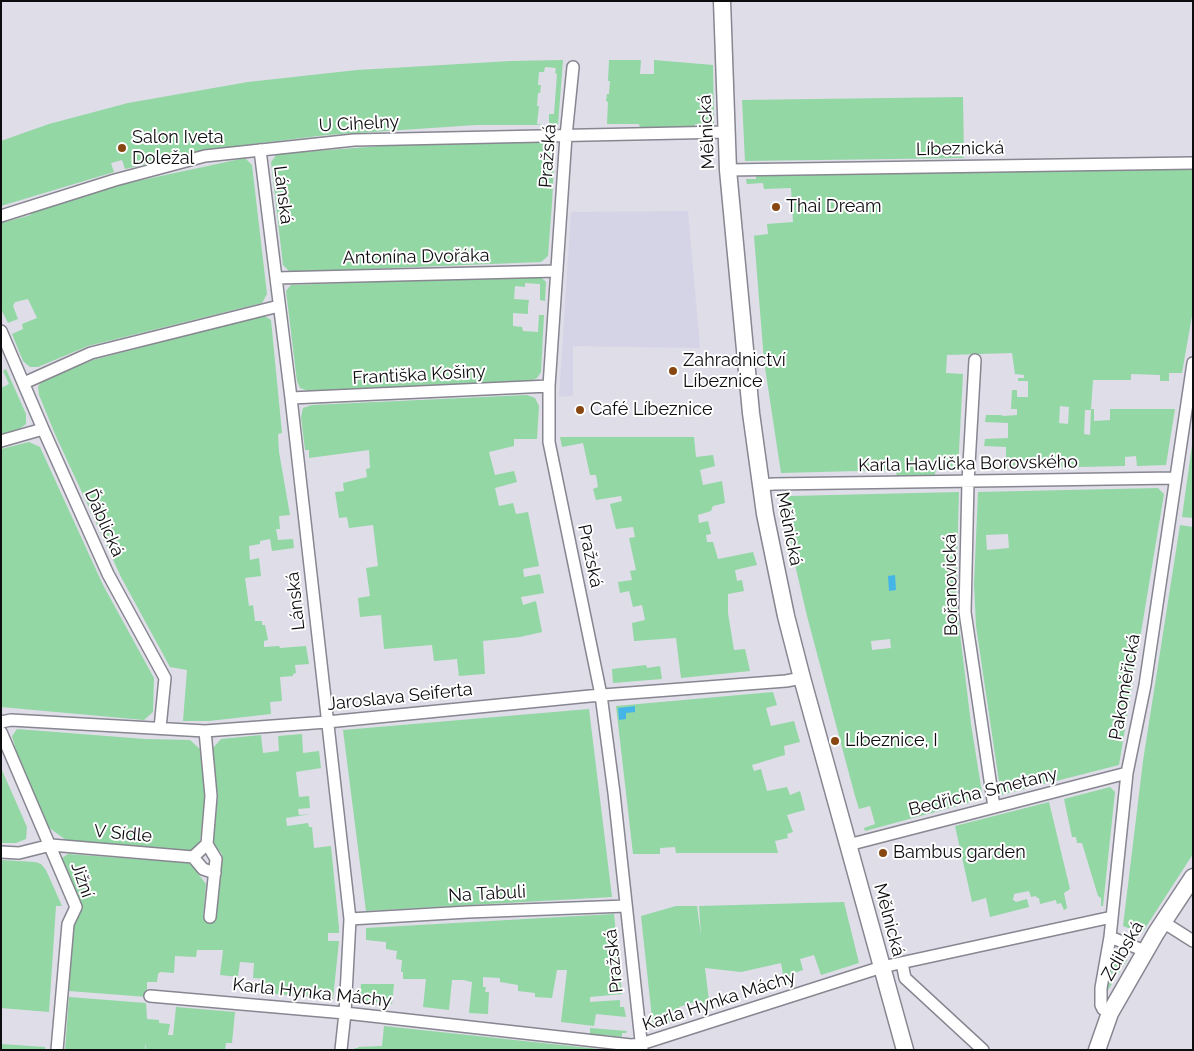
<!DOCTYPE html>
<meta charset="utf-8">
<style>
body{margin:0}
#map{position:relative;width:1194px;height:1051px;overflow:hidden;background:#dedde8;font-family:Raleway,sans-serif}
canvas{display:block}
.frame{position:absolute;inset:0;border:2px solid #0d0d10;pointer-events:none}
</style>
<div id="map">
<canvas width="1194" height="1051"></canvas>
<div class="frame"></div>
</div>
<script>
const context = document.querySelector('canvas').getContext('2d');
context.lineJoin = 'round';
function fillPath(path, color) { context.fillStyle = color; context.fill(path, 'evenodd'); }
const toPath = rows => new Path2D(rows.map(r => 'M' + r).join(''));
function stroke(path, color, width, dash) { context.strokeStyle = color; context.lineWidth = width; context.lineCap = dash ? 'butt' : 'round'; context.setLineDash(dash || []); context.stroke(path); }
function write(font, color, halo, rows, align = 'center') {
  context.font = font + ' Raleway,sans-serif'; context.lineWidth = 4; context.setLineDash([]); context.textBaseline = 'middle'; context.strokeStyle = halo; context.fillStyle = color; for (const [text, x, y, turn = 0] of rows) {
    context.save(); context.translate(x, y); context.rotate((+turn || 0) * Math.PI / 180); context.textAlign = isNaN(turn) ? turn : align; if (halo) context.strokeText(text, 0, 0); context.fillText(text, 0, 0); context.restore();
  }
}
const built = toPath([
 [688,211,700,348,573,346,573,396,559,397,571,212]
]);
const green = toPath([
 [563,60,558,125,549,125,549,114,554,114,557,74,555,73,556,68,545,67,544,72,539,72,538,85,541,85,540,93,538,93,537,106,539,106,537,124,543,125,476,125,327,135,204,150,125,169,122,160,111,163,114,172,1,206,1,141,49,124,128,103,248,82,357,70,511,61],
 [609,60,641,60,640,74,654,74,654,60,713,65,714,124,695,124,695,128,640,128,639,124,607,124,608,102,606,101,607,94,609,94,610,81,608,81],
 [963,97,964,158,745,161,742,100],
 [549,140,555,146,552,203,548,256,541,262,290,272,283,265,271,162,277,154,393,145],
 [245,158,252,165,267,294,262,303,88,346,38,367,30,367,23,361,12,334,23,329,22,324,37,318,28,299,15,302,13,306,18,319,8,323,1,309,1,223,31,215,30,212,114,186],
 [1193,169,1193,310,1182,373,1169,373,1169,381,1160,381,1160,375,1131,374,1131,380,1093,380,1091,409,1094,409,1094,421,1110,420,1110,409,1175,409,1166,465,1137,466,1136,456,1125,457,1125,466,983,469,983,465,1005,466,1006,464,1010,464,1010,458,1006,458,1006,447,984,446,985,439,1008,438,1008,423,985,422,986,415,1001,415,1003,416,1017,415,1017,409,1011,409,1012,390,1017,390,1017,397,1028,397,1028,381,1018,381,1018,378,1024,378,1024,375,1015,374,1012,353,947,355,946,373,963,374,958,469,936,469,934,478,897,479,896,470,781,473,764,361,754,236,752,236,768,234,767,224,793,222,791,188,764,189,763,183,747,184,746,179,756,179,756,173,850,174],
 [1060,406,1069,407,1068,424,1059,423],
 [1085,410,1091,410,1090,435,1084,434],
 [540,276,546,282,545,301,540,300,540,284,525,283,525,287,515,286,514,299,529,300,528,307,528,314,513,313,513,326,522,327,523,331,538,332,539,315,544,315,541,372,537,378,529,382,309,391,300,388,297,381,286,291,291,285],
 [263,315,271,320,282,433,278,434,279,452,290,515,279,516,280,529,276,529,278,540,293,539,294,548,272,551,270,539,260,541,260,544,249,546,250,560,259,558,261,576,245,578,249,606,253,605,255,621,262,621,262,625,265,625,268,640,264,641,264,647,279,646,280,648,306,646,309,664,295,665,296,673,293,674,293,676,280,677,282,701,270,702,271,714,209,721,183,721,187,670,170,667,121,577,55,434,39,395,38,387,42,380,93,360],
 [6,369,26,414,26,424,18,430,1,435,1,388,9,384,3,371],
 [527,395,535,398,539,406,537,439,514,439,514,446,489,452,495,475,514,471,517,482,495,488,499,506,513,503,516,514,528,512,539,566,523,569,524,577,540,574,544,593,521,597,523,605,536,601,542,632,520,637,483,641,485,674,483,674,459,676,457,659,434,661,432,645,384,649,381,615,360,617,358,598,370,596,366,568,378,566,373,525,349,528,347,517,339,518,335,492,344,491,343,483,367,477,366,469,370,468,369,450,309,458,309,450,305,450,301,417,303,408,312,405],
 [560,437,694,437,696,457,713,455,715,466,700,470,703,485,722,481,725,503,713,506,711,511,698,515,699,523,708,521,711,534,706,535,707,542,713,542,718,559,753,552,757,565,735,570,737,581,742,580,744,591,728,594,728,613,734,650,745,649,750,671,681,678,676,638,634,641,632,623,645,620,642,605,633,607,629,591,620,593,618,582,632,580,630,571,636,570,629,538,635,537,633,527,616,529,610,504,622,501,621,496,596,500,593,489,598,487,596,475,590,475,583,443,562,447],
 [1193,438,1193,518,1182,517],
 [29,442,40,447,103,585,154,678,153,712,144,720,1,707,1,449],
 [1158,488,1164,494,1119,765,1001,795,976,626,974,584,978,492],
 [1008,534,1009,548,987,550,986,535],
 [959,492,956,601,971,724,983,799,865,831,864,828,875,824,870,806,859,809,855,796,807,616,793,556,785,501,790,496],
 [890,639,891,648,872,650,871,641],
 [1180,525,1193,527,1193,854,1142,933,1123,926,1143,761],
 [646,665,647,668,660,666,662,679,613,683,612,669],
 [773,692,777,705,766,708,771,726,794,721,800,742,784,746,785,755,752,765,754,771,761,769,767,791,787,787,790,795,800,791,805,810,787,815,793,832,787,834,788,838,775,841,778,853,676,853,675,847,660,848,660,854,633,854,616,706],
 [589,709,612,897,366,911,343,730],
 [17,729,145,739,190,740,200,749,205,796,200,842,190,851,66,840,48,827,17,754,12,736],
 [302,734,303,753,319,751,321,768,296,772,299,797,309,796,310,808,298,809,299,815,311,814,286,818,287,826,308,823,309,827,312,827,314,848,331,846,339,928,339,933,328,933,328,941,339,941,333,999,264,993,265,979,253,978,254,963,240,962,238,977,220,975,223,950,197,950,196,957,175,956,174,973,160,972,158,974,157,982,147,982,147,997,69,991,73,927,83,908,62,858,68,854,190,863,206,884,203,917,216,919,222,854,213,843,218,796,212,749,221,739,261,735,263,753,279,751,278,736],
 [1,768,27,827,26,839,16,843,1,843],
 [1110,787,1115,792,1103,906,1101,906,1101,898,1098,896,1082,843,1077,843,1076,837,1072,837,1064,799],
 [1049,802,1070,889,1064,893,1067,908,1064,910,1061,903,1057,904,1056,900,1040,904,1039,898,1037,898,1036,896,1031,897,1029,891,1014,894,1014,897,1013,898,1013,900,1016,902,1027,899,1029,907,990,917,986,898,972,902,955,826],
 [1,860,35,862,41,864,46,870,62,906,56,906,49,1012,1,1008],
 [844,902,859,963,821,975,814,955,800,959,803,970,791,974,793,983,785,986,781,963,741,972,705,968,710,1009,705,1011,701,1000,679,1007,682,1018,653,1027,641,916,676,906,697,906,701,935,699,906],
 [614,914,622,994,590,997,590,1002,620,1000,620,1007,624,1007,626,1017,596,1014,594,1026,561,1022,567,970,557,970,552,998,535,997,535,993,518,991,518,985,500,982,500,978,483,977,483,987,486,987,485,992,489,992,488,1014,469,1013,472,982,463,980,452,980,449,1010,423,1007,426,979,403,979,403,972,401,972,402,960,396,959,397,951,386,949,386,942,366,940,366,928],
 [1116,950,1115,955,1125,956,1127,960,1108,990,1107,986,1111,959],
 [361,984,394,984,392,1004,360,1000],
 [69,997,146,1003,147,1019,159,1020,159,1023,170,1024,168,1035,173,1035,176,1007,235,1012,232,1043,226,1043,225,1050,146,1050,146,1043,145,1050,65,1050],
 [384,1026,608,1050,354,1050,355,1048,358,1048,358,1047,382,1046],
 [590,1028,627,1031,626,1033,622,1033,622,1037,605,1035,604,1040,590,1038],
 [1,1044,45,1047,45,1050,1,1050]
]);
const water = toPath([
 [895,575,896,590,889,591,888,576],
 [635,706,635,712,626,713,626,719,619,720,618,708]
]);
const minor = toPath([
 [573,67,566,136,549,386,549,442,601,695,614,793,642,1050],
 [260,150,291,398,350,919,345,1013,341,1050],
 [728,170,1193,163],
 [1,216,115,180,205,156,354,140,727,132],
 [276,278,557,271],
 [1,331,43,429,108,574,165,678,160,728],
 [975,360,968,482,965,612,994,807],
 [24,383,91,353,279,306],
 [291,398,549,386],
 [1,441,43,429],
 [761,485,774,484,1175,478],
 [1,722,11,720,205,731,327,722,590,696,786,681,802,678],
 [205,731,211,796,207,844],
 [1,732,76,907,68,924,57,1050],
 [848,845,1127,773],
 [1,852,19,853,51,845,193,857,203,869,215,873],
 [193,857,207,844,216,859,210,917],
 [350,919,468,912,626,906],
 [1163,922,1193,941],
 [1110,937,1145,951],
 [902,963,905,978,983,1050],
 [150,996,345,1013,631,1045,641,1044,882,967,1112,917],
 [1110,1013,1103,1009,1101,1005,1101,988,1110,937,1127,773,1145,685,1193,363]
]);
const secondary = toPath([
 [722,1,728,170,751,413,765,514,786,616,802,678,905,1050],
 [1097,1050,1110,1013,1156,933,1193,877]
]);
const markers = [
 [122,148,5,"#884711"],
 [776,207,5,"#884711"],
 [673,371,5,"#884711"],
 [580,410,5,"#884711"],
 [835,741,5,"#884711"],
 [883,853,5,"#884711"]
];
const streetNames = [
 ["U Cihelny",359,124,-3],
 ["Mělnická",707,132,-93],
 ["Líbeznická",960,149,-1],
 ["Pražská",548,156,-86],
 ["Lánská",283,195,83],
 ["Antonína Dvořáka",416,257,-1],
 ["Františka Košiny",419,375,-3],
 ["Karla Havlíčka Borovského",968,464,-1],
 ["Ďáblická",104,523,66],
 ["Mělnická",789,529,79],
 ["Pražská",590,556,78],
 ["Bořanovická",951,585,-91],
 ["Lánská",296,601,-96],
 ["Pakoměřická",1125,687,-80],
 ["Jaroslava Seiferta",400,697,-6],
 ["Bedřicha Smetany",983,792,-14],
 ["V Sídle",123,834,5],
 ["Jižní",82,880,71],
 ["Na Tabuli",487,894,-3],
 ["Mělnická",889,920,75],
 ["Zdibská",1123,951,-60],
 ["Pražská",614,961,-96],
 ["Karla Hynka Máchy",312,993,6],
 ["Karla Hynka Máchy",719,1001,-18]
];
const poiNames = [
 ["Salon Iveta",132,138],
 ["Doležal",132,159],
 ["Thai Dream",786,207],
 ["Zahradnictví",683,361],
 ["Líbeznice",683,382],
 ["Café Líbeznice",590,410],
 ["Líbeznice, I",845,741],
 ["Bambus garden",893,853]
];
fillPath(built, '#d5d3e6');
fillPath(green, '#93d7a4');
fillPath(water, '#45b5e8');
stroke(minor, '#878691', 14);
stroke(secondary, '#878691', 19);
stroke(minor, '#fff', 11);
stroke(secondary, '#fff', 16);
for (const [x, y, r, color] of markers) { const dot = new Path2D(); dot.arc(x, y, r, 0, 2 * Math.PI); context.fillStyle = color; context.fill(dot); stroke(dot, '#fff', 2); }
write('18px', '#0d0d10', '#fff', streetNames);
write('18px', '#0d0d10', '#fff', poiNames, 'left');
</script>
